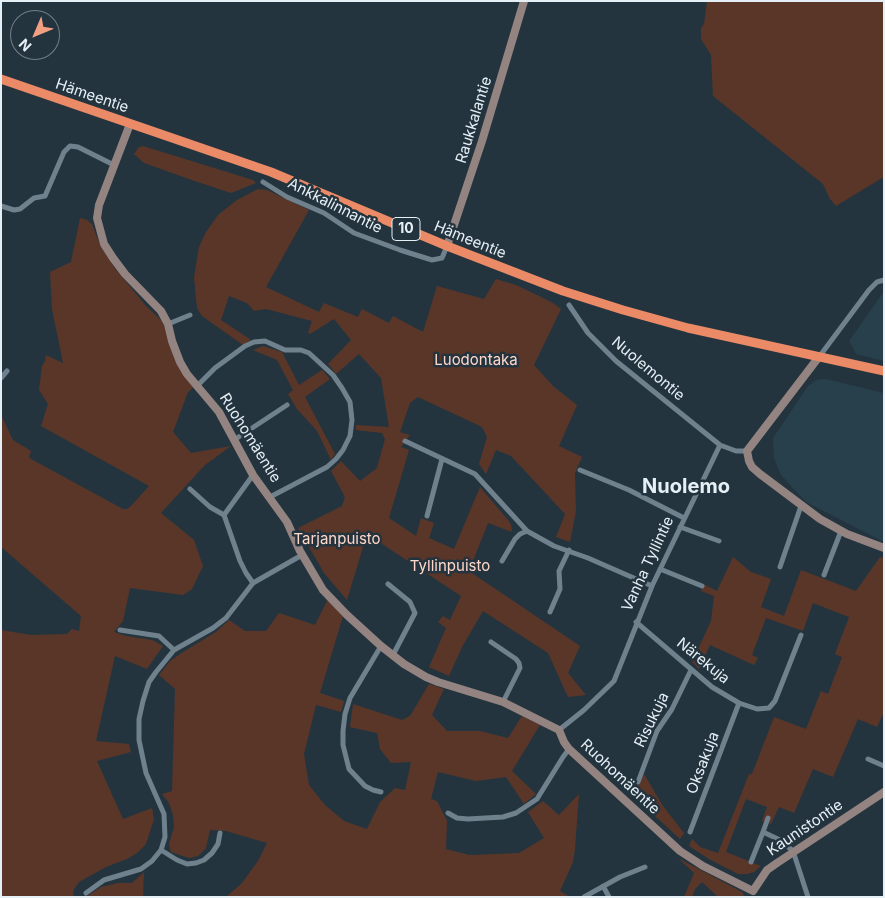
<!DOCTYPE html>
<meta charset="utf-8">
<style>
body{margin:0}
#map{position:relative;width:885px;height:898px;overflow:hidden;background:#24343e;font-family:Inter,sans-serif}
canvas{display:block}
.frame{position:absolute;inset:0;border:2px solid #e5eff6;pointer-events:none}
.north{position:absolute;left:10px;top:10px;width:50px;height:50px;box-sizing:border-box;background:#24343e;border:1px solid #717f88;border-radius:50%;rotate:225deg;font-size:14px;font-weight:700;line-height:20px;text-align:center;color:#e5eff6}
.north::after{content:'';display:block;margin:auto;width:18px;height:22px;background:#f3a082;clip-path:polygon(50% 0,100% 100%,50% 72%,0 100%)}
</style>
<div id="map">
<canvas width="885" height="898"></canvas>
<div class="frame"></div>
<div class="north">N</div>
</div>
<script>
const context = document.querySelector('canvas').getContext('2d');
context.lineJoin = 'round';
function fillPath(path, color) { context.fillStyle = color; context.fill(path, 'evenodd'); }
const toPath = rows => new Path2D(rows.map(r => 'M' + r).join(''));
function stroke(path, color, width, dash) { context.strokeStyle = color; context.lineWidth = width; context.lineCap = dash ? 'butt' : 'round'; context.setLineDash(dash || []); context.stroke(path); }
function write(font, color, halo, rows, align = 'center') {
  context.font = font + ' Inter,sans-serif'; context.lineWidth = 5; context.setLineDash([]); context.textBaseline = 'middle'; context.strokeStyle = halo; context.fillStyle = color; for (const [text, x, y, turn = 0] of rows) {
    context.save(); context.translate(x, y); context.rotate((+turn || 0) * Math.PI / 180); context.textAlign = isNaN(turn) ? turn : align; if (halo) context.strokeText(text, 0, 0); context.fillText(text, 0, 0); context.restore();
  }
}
const built = toPath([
 [882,294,884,294,884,361,856,354,849,341],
 [826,379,884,393,884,542,806,502,781,475,774,458,773,438,808,386,816,380]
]);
const green = toPath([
 [707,1,884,1,884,179,882,178,836,206,830,199,823,184,713,96,711,55,701,39,701,28,704,24],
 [143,146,253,180,256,183,231,193,189,179,144,163,134,154,139,147],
 [258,189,267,190,309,210,266,287,319,312,324,303,358,317,362,309,389,323,393,316,423,332,437,286,484,299,496,279,516,285,537,295,553,303,561,309,534,365,553,386,577,405,559,446,582,457,575,473,576,511,570,542,556,537,565,514,511,456,496,450,486,474,479,464,487,437,482,427,418,397,410,403,400,432,410,435,401,447,409,450,389,518,416,536,421,518,434,523,429,538,454,549,480,487,508,520,511,525,512,532,488,523,469,571,580,646,568,673,586,695,568,697,548,653,483,611,462,647,449,676,429,667,446,628,438,622,443,616,450,620,461,596,367,534,347,600,324,573,298,528,342,506,345,497,331,471,341,461,360,481,377,468,385,439,382,433,356,430,356,425,389,427,381,378,359,354,336,374,328,364,351,340,334,319,310,334,308,333,312,321,266,309,254,311,247,303,229,296,221,320,251,340,243,345,202,316,197,308,194,277,199,247,206,232,218,215,237,200],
 [80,218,87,220,92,224,100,245,114,267,146,306,161,320,195,386,188,392,173,432,191,453,231,446,205,465,161,513,194,540,203,566,192,589,183,595,130,588,123,621,114,632,126,636,152,640,163,646,147,669,115,656,96,741,129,744,131,752,97,761,123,819,152,808,154,819,146,844,137,853,127,859,106,867,79,882,73,891,74,897,1,897,1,630,31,635,67,634,72,629,79,631,81,616,1,547,1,415,13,440,31,451,29,457,31,459,123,509,127,509,131,506,149,486,41,426,48,404,39,390,42,366,45,361,46,355,63,363,52,309,50,272,71,262],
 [263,346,282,352,299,385,322,370,330,379,305,397,335,454,331,460,317,431,297,409,288,394,293,390,277,360,253,350],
 [733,557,751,572,771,579,761,607,784,616,801,570,856,591,880,557,884,558,884,712,877,727,858,719,833,777,813,769,794,813,779,807,771,824,762,821,767,807,746,799,726,852,761,866,754,872,747,874,738,874,709,859,689,846,692,839,700,847,718,853,749,774,752,774,774,717,806,729,821,691,828,694,842,657,835,654,849,617,813,603,803,631,766,618,752,655,758,658,754,665,710,645,699,669,692,662,711,621,714,596,701,591,703,584,717,591],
 [328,599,343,616,320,693,344,701,341,712,316,705,304,754,309,785,325,805,344,821,367,829,380,802,395,788,405,790,411,762,391,763,380,749,377,733,350,727,353,704,402,720,410,716,429,684,444,689,432,715,447,731,480,731,508,738,522,716,540,725,512,771,536,794,524,804,506,777,476,781,438,772,431,799,437,801,447,821,446,849,469,855,519,853,544,838,528,812,543,801,559,815,579,794,575,849,573,862,560,891,570,897,226,897,242,883,258,861,267,843,226,831,210,830,206,848,198,856,189,858,171,852,169,844,174,827,173,815,169,803,162,794,172,791,175,689,159,675,170,661,183,652,216,632,229,620,245,631,266,631,279,613,315,625],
 [644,774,663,806,684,833,680,839,655,816,659,809,644,791,636,798,633,795],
 [678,858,742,892,745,897,718,897,702,882,695,889,692,897,684,897,694,873],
 [144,872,143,897,86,897,101,887,118,883,132,883]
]);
const street = toPath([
 [263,182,287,197,324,213,354,233,400,250,432,260,442,258,447,246],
 [1,206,14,210,20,209,34,198,45,196,64,152,70,146,78,147,114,165],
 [569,305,588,333,616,361,720,445,736,451,747,451],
 [168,324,190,315],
 [819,357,869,290,877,282,884,280],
 [1,378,7,371],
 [198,385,215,368,245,346,254,342,265,341,285,350,301,350,309,353,333,375,342,388,350,402,352,420,350,436,343,450,336,459,327,467,270,497],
 [234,440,287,405],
 [405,441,475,474,527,531,554,546,588,558,652,586],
 [580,470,629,490,684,518],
 [190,489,210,507,224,515,240,561,246,573,253,583],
 [224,515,253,475],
 [427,516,442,459],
 [680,527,719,541],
 [502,561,515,539,520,534,527,531],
 [780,567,801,506],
 [660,569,702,586],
 [824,575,841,531],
 [388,584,410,602,415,613,393,655],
 [550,612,560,589,559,571,569,550],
 [636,622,712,687,739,703,757,709,769,708,775,701,801,635],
 [120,630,159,636,174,650],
 [491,642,516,659,519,663,520,668,503,702],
 [381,646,350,698,345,714,343,731,343,745,349,769,365,786,373,790,381,792],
 [559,730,584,710,614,681,652,586,720,445],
 [868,759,884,766],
 [638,782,657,731,672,709,691,670],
 [448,813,457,818,468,819,503,817,516,813,537,799,563,757,569,749],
 [768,818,763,832,780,840,793,851,808,897],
 [690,832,739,703],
 [161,850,177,860,187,864,196,863,204,860,212,853,218,844,220,833],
 [751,862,763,832],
 [603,886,609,897],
 [86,893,104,880,141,869,152,861,161,850,165,837,164,814,146,773,139,740,139,719,143,701,149,682,156,672,174,650,213,628,226,618,253,583,302,555],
 [584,897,620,877,645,867]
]);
const secondary = toPath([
 [130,124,99,205,97,218,104,244,113,258,125,274,161,311,168,324,172,341,180,362,187,374,219,412,253,475,287,522,300,551,323,590,347,615,381,646,404,664,426,677,438,682,503,702,559,730,564,742,569,749,680,851,703,866,753,891,767,870,777,863,884,792],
 [447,246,482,141,524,1],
 [818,358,747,451,749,461,752,467,760,474,820,519,847,534,884,548]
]);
const highway = toPath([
 [1,79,271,172,447,246,563,291,623,310,688,328,884,371]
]);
const shields = [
 [406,229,28]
];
const shieldNames = [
 ["10",406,229]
];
const streetNames = [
 ["Hämeentie",92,96,19],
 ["Raukkalantie",474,120,-73],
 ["Ankkalinnantie",335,206,27],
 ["Hämeentie",470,240,22],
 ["Nuolemontie",648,369,40],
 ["Ruohomäentie",250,438,58],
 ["Vanha Tyllintie",648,564,-65],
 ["Närekuja",703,661,39],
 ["Risukuja",652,720,-64],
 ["Oksakuja",703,763,-69],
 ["Ruohomäentie",620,777,43],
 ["Kaunistontie",805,828,-34]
];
const parkNames = [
 ["Luodontaka",476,360],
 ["Tarjanpuisto",337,539],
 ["Tyllinpuisto",450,566]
];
const districtNames = [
 ["Nuolemo",686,487]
];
fillPath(built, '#283f4c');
fillPath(green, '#5a3629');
stroke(street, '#6f818d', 5);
stroke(secondary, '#948481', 8);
stroke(highway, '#eb8a66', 9);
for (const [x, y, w] of shields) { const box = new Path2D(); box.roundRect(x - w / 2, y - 11.5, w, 23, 4); context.fillStyle = '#24343e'; context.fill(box); stroke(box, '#e5eff6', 1); }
write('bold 14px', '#e5eff6', null, shieldNames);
write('15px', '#e5eff6', '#24343e', streetNames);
write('15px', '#ffd7c9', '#24343e', parkNames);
write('bold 20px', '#e5eff6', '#24343e', districtNames);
</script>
